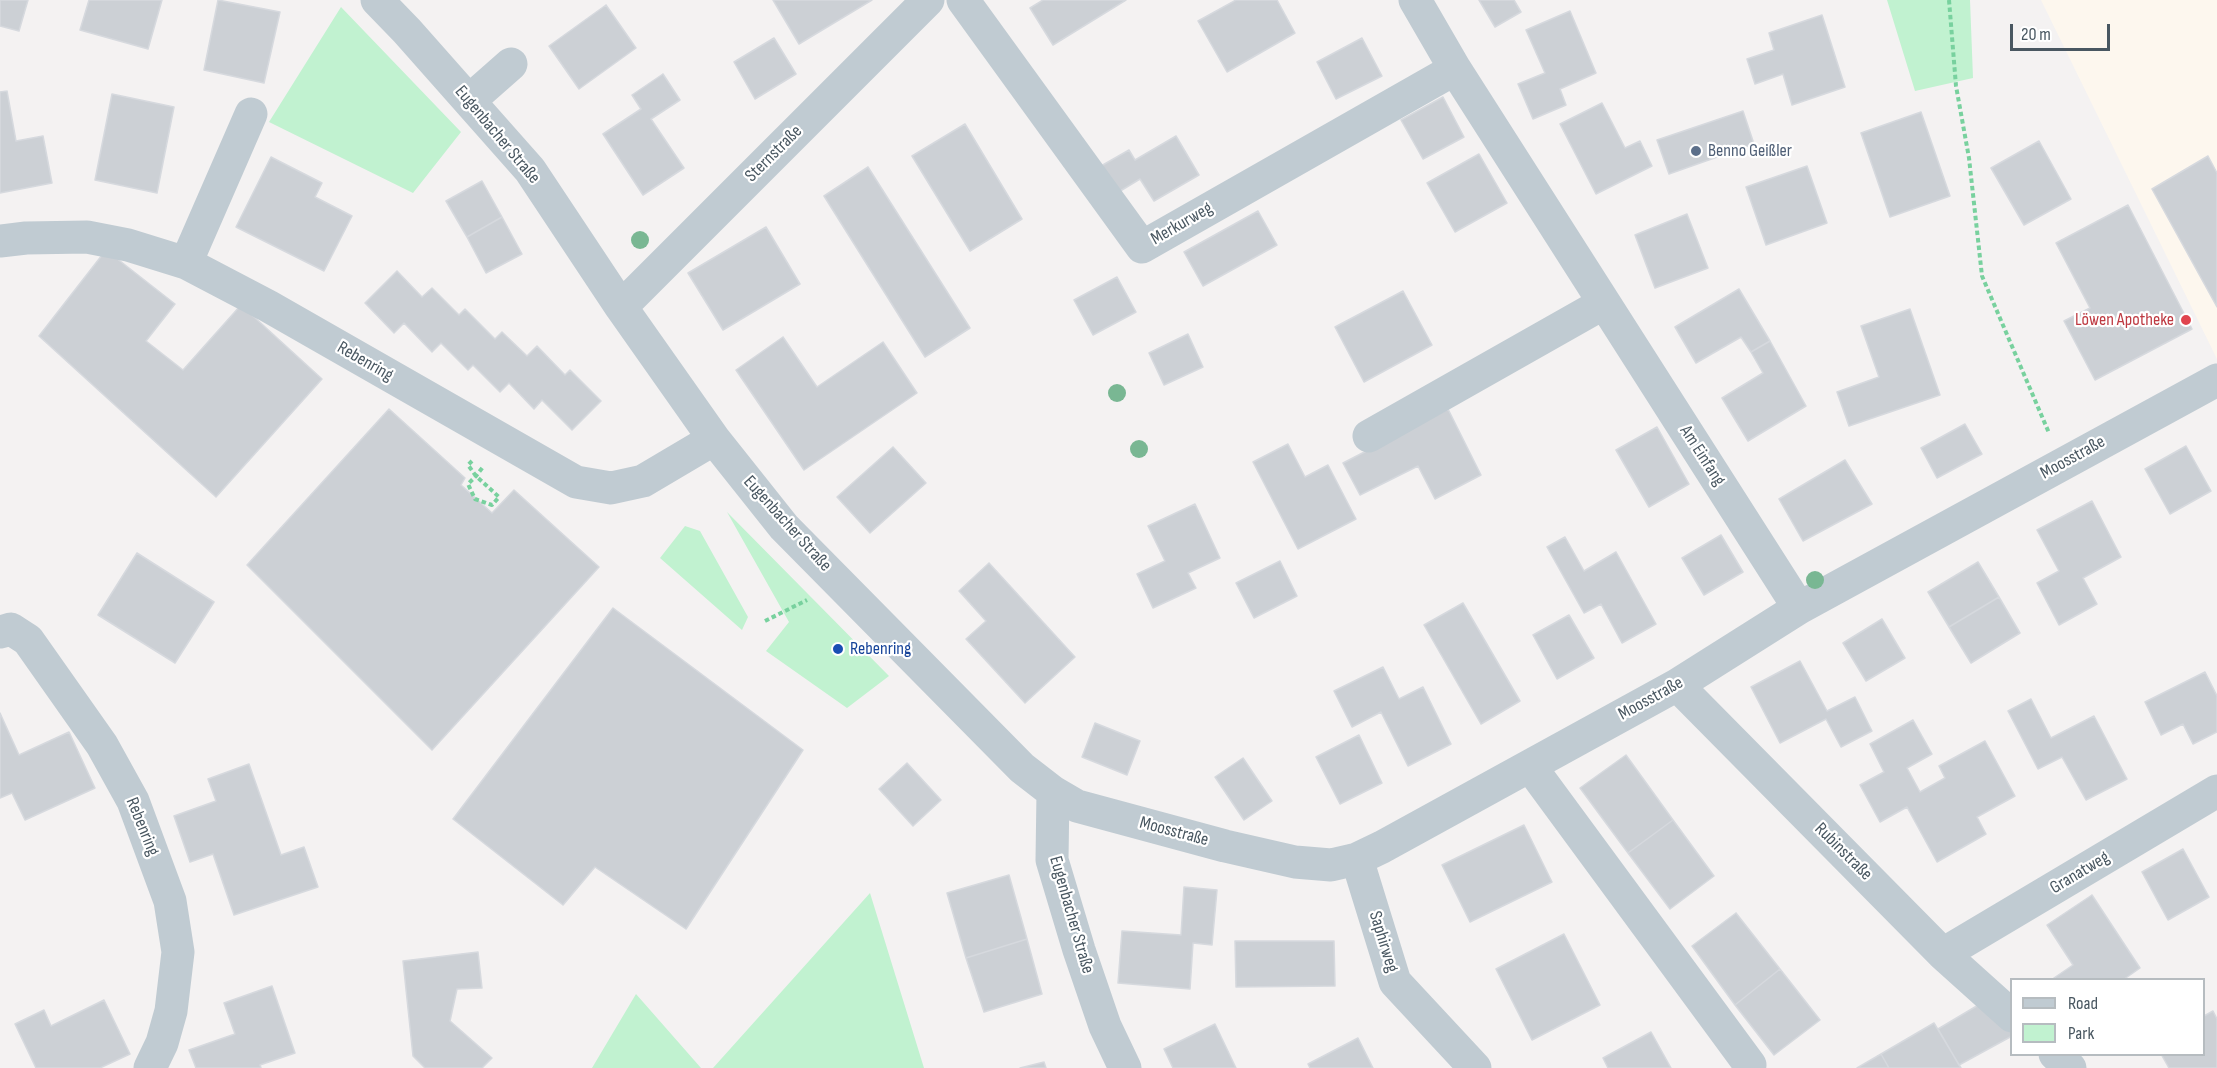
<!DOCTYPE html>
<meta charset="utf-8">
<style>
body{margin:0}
#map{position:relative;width:2217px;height:1068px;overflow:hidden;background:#f4f2f2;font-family:"Sofia Sans Condensed",sans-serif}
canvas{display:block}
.legend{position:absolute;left:2010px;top:978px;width:195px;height:78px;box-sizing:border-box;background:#fff;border:2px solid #b6bcc0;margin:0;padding:8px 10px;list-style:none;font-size:18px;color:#495761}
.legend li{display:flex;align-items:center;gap:12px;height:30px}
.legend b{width:30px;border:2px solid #b6bcc0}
.scale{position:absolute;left:2010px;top:24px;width:100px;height:27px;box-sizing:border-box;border:3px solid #495761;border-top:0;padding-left:8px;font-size:18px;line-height:21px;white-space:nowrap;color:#495761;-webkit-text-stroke:4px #fff;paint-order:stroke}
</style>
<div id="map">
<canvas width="2217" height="1068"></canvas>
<ul class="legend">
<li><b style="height:8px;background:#c0cbd2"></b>Road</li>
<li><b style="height:16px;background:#c1f2d0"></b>Park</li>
</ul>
<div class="scale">20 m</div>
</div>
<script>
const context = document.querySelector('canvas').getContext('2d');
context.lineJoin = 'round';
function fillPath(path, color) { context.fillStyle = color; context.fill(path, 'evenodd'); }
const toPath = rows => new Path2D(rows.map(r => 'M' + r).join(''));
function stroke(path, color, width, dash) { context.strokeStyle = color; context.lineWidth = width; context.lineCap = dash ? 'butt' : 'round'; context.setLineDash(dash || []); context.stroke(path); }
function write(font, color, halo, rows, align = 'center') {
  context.font = font + ' "Sofia Sans Condensed",sans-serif'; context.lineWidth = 4.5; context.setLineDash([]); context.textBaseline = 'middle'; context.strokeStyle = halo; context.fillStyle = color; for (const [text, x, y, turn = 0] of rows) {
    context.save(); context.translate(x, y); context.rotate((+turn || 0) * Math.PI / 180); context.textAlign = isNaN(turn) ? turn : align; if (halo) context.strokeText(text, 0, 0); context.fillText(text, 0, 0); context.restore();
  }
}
const commercial = toPath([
 [2041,0,2217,0,2217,359]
]);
const green = toPath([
 [1887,0,1970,0,1973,78,1915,91],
 [341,7,461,132,413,193,269,122],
 [727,512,889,676,847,708,766,651,789,622],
 [685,526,700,531,748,617,742,630,660,558],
 [870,893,924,1068,713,1068],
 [636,994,701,1068,592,1068]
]);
const building = toPath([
 [0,0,28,0,19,31,0,26,0,0],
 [89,0,162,0,148,49,80,30,89,0],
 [218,0,280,12,264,83,204,70,218,0],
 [773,0,872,0,799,44,773,0],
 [1043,0,1126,0,1053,45,1030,8,1043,0],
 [1236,0,1277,0,1295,33,1227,72,1198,21,1236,0],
 [1479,0,1514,0,1521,12,1495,27,1479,0],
 [606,5,636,48,579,89,549,46,606,5],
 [1570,11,1596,73,1560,89,1566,105,1533,119,1518,84,1545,73,1526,30,1570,11],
 [1822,15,1845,87,1792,105,1783,74,1755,84,1747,59,1774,50,1769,33,1822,15],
 [774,38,796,74,755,99,734,62,774,38],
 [1362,38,1382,76,1336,99,1317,62,1362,38],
 [663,74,680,100,651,119,684,168,643,195,603,134,641,109,632,95,663,74],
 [7,91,16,141,43,136,52,183,0,193,0,92,7,91],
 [112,94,174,107,157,193,95,180,112,94],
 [1443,97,1464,137,1423,159,1401,120,1443,97],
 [1602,103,1625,148,1640,141,1652,166,1596,194,1560,124,1602,103],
 [1743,111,1754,144,1669,174,1657,140,1743,111],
 [1921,112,1950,196,1890,217,1861,133,1921,112],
 [965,124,1022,219,970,251,912,156,965,124],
 [1176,136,1199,175,1154,201,1140,179,1117,193,1101,166,1129,150,1135,160,1176,136],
 [2039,141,2071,199,2024,225,1991,168,2039,141],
 [1479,154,1507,203,1455,232,1427,183,1479,154],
 [2208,156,2217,173,2217,307,2152,189,2208,156],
 [271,157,322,183,315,197,352,216,324,271,236,227,271,157],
 [1807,166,1827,223,1766,245,1746,187,1807,166],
 [868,167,970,328,925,357,824,196,868,167],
 [482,181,502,217,467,237,446,201,482,181],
 [2128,205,2192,329,2095,380,2064,321,2090,308,2056,243,2128,205],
 [1258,211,1277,245,1203,286,1184,252,1258,211],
 [1687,214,1708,268,1655,288,1635,235,1687,214],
 [502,217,522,254,486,273,467,237,502,217],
 [766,227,800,284,723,330,688,273,766,227],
 [106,250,175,304,146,341,183,370,241,305,322,379,216,497,39,336,106,250],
 [397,271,422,297,432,288,459,315,465,309,495,339,502,332,527,356,537,346,565,375,570,370,601,401,572,430,542,400,534,409,509,383,500,392,473,365,468,370,441,343,432,352,404,323,394,333,365,303,397,271],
 [1117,277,1136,312,1093,335,1074,300,1117,277],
 [1739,289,1770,341,1751,352,1741,337,1696,363,1675,327,1739,289],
 [1403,291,1432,345,1364,382,1335,327,1403,291],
 [1910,309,1940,395,1849,426,1837,392,1879,377,1861,326,1910,309],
 [1188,334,1203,367,1164,385,1149,353,1188,334],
 [783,337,817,387,883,342,917,393,804,470,736,370,783,337],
 [1770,341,1806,406,1748,441,1722,398,1763,373,1751,352,1770,341],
 [389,409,465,478,461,485,492,513,514,490,599,567,432,750,247,565,389,409],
 [1448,409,1481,475,1435,499,1418,466,1360,495,1343,463,1448,409],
 [1965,424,1982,454,1937,478,1921,448,1965,424],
 [1657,427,1689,484,1649,507,1616,450,1657,427],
 [1288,444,1305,477,1328,465,1356,519,1298,549,1253,462,1288,444],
 [2186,446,2211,491,2170,514,2145,469,2186,446],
 [893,447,926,483,870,533,837,497,893,447],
 [1845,460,1872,504,1803,541,1779,499,1845,460],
 [2092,501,2121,557,2083,578,2097,604,2059,625,2037,583,2059,571,2037,530,2092,501],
 [1195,504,1220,558,1188,573,1196,588,1153,608,1137,574,1165,561,1148,526,1195,504],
 [1721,535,1743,572,1704,595,1682,558,1721,535],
 [1565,537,1584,571,1616,552,1656,624,1622,643,1601,604,1584,613,1547,547,1565,537],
 [137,553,214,602,175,663,98,615,137,553],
 [1280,561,1297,596,1254,618,1236,583,1280,561],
 [1978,562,1999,597,1949,627,1928,592,1978,562],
 [989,563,1075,657,1025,703,966,639,986,621,959,591,989,563],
 [1999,597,2020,633,1971,663,1949,627,1999,597],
 [1463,603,1520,701,1481,724,1424,625,1463,603],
 [613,608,803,750,686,929,595,867,563,905,453,819,613,608],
 [1569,615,1594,658,1557,679,1533,635,1569,615],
 [1882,619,1905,658,1866,681,1843,643,1882,619],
 [1800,661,1827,711,1855,697,1872,731,1841,747,1826,719,1780,743,1751,687,1800,661],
 [1383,667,1399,699,1423,687,1451,744,1408,766,1381,712,1352,727,1334,691,1383,667],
 [2205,672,2217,696,2217,732,2193,744,2183,724,2161,735,2145,702,2205,672],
 [2031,699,2051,738,2094,716,2127,779,2086,800,2062,757,2038,769,2008,711,2031,699],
 [0,713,19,755,69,732,95,788,25,820,12,793,0,798,0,713],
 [1913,720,1932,754,1907,768,1920,792,1945,778,1939,766,1985,741,2015,796,1977,817,1986,834,1937,862,1907,807,1880,822,1860,785,1884,772,1870,744,1913,720],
 [1095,723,1140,741,1127,775,1082,757,1095,723],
 [1359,735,1382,783,1340,804,1316,757,1359,735],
 [1626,755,1673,820,1628,853,1580,788,1626,755],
 [1243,758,1272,801,1244,820,1215,777,1243,758],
 [907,763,941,800,913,826,879,789,907,763],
 [249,764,281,855,304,847,318,887,234,915,213,854,190,862,174,816,216,801,208,779,249,764],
 [1673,820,1714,876,1670,909,1628,853,1673,820],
 [1524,825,1552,882,1470,922,1442,865,1524,825],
 [2183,849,2209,897,2168,920,2142,872,2183,849],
 [1009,875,1027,939,966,958,947,893,1009,875],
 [1184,887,1217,890,1212,945,1193,943,1190,989,1118,983,1122,931,1181,935,1184,887],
 [2092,895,2140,968,2123,980,2051,980,2073,965,2047,925,2092,895],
 [1736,913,1780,969,1735,1005,1692,946,1736,913],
 [1564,934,1600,1005,1532,1040,1496,969,1564,934],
 [1027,939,1042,994,984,1012,966,958,1027,939],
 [1235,941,1334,941,1335,986,1236,987,1235,941],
 [478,952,482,988,457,989,450,1021,492,1058,482,1068,425,1068,413,1056,403,961,478,952],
 [1780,969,1820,1020,1774,1055,1735,1005,1780,969],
 [272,986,295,1053,260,1065,261,1068,196,1068,189,1050,235,1034,224,1003,272,986],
 [104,1000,130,1054,100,1068,36,1068,15,1024,44,1010,51,1026,104,1000],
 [1980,1004,2012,1033,2012,1036,1959,1065,1938,1029,1980,1004],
 [2213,1011,2217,1019,2217,1068,2169,1068,2161,1054,2204,1054,2204,1016,2213,1011],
 [1934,1023,1961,1068,1889,1068,1881,1054,1934,1023],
 [1215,1024,1236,1068,1173,1068,1164,1049,1215,1024],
 [1651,1032,1671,1068,1608,1068,1603,1058,1651,1032],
 [1358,1038,1373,1068,1310,1068,1308,1064,1358,1038],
 [1881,1054,1889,1068,1857,1068,1881,1054],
 [1044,1062,1046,1068,1020,1068,1044,1062]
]);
const path = toPath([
 [1949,0,1956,86,1969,158,1982,276,2049,433],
 [472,461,468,465,476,476,499,497,492,505,475,499,468,484,476,476,483,467],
 [765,621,807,600]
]);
const minor = toPath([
 [377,0,407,31,530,170,621,307,714,439,784,527,1022,768,1053,792,1077,806,1225,846,1295,862,1331,865,1357,859,1382,847,1677,685,1799,608,2217,380],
 [963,0,1142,247,1455,69],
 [1415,0,1455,69,1799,608],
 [469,101,511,64],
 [0,241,26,238,87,237,128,245,186,263,268,306,576,482,611,488,643,481,714,439],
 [186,263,251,114],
 [621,307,928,0],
 [1369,436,1604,303],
 [0,632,11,629,28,640,102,745,133,801,170,901,178,952,171,1011,162,1043,150,1068],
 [1677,685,1943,954,2012,1016],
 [1530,766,1750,1065],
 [1053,792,1052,860,1079,950,1105,1026,1125,1068],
 [1357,859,1395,982,1475,1068],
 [1943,954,2217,791],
 [2055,1054,2070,1068]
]);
const trees = [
 [640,240],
 [1117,393],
 [1139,449],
 [1815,580]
];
const markers = [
 [1696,151,6,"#5c6f8a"],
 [2186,320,6,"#e0444e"],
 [838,649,6,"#1a4fb4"]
];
const streetNames = [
 ["Eugenbacher Straße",497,135,50],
 ["Sternstraße",774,154,-45],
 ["Merkurweg",1182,224,-30],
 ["Rebenring",365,362,30],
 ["Am Einfang",1702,456,57],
 ["Moosstraße",2073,458,-29],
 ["Eugenbacher Straße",787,524,48],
 ["Moosstraße",1651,699,-29],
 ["Rebenring",142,827,68],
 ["Moosstraße",1174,832,15],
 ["Rubinstraße",1843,852,45],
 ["Granatweg",2080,873,-31],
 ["Eugenbacher Straße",1071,915,74],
 ["Saphirweg",1383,942,73]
];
const serviceNames = [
 ["Benno Geißler",1708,151]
];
const healthNames = [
 ["Löwen Apotheke",2174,320]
];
const transitNames = [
 ["Rebenring",850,649]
];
fillPath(commercial, '#fdf7ee');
fillPath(green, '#c1f2d0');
fillPath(building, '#ccd0d5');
stroke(building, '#d6d9de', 1.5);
stroke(path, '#78d19e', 4, [4.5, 3]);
stroke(minor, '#c0cbd2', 33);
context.fillStyle = '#79b793';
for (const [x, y] of trees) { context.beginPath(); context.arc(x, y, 9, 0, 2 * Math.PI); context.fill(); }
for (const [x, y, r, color] of markers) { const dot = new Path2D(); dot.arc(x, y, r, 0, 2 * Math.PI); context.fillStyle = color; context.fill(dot); stroke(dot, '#fff', 2); }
write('18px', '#495761', '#fff', streetNames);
write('18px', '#4e5e75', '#fff', serviceNames, 'left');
write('18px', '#be3a42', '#fff', healthNames, 'right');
write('18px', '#164399', '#fff', transitNames, 'left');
</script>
